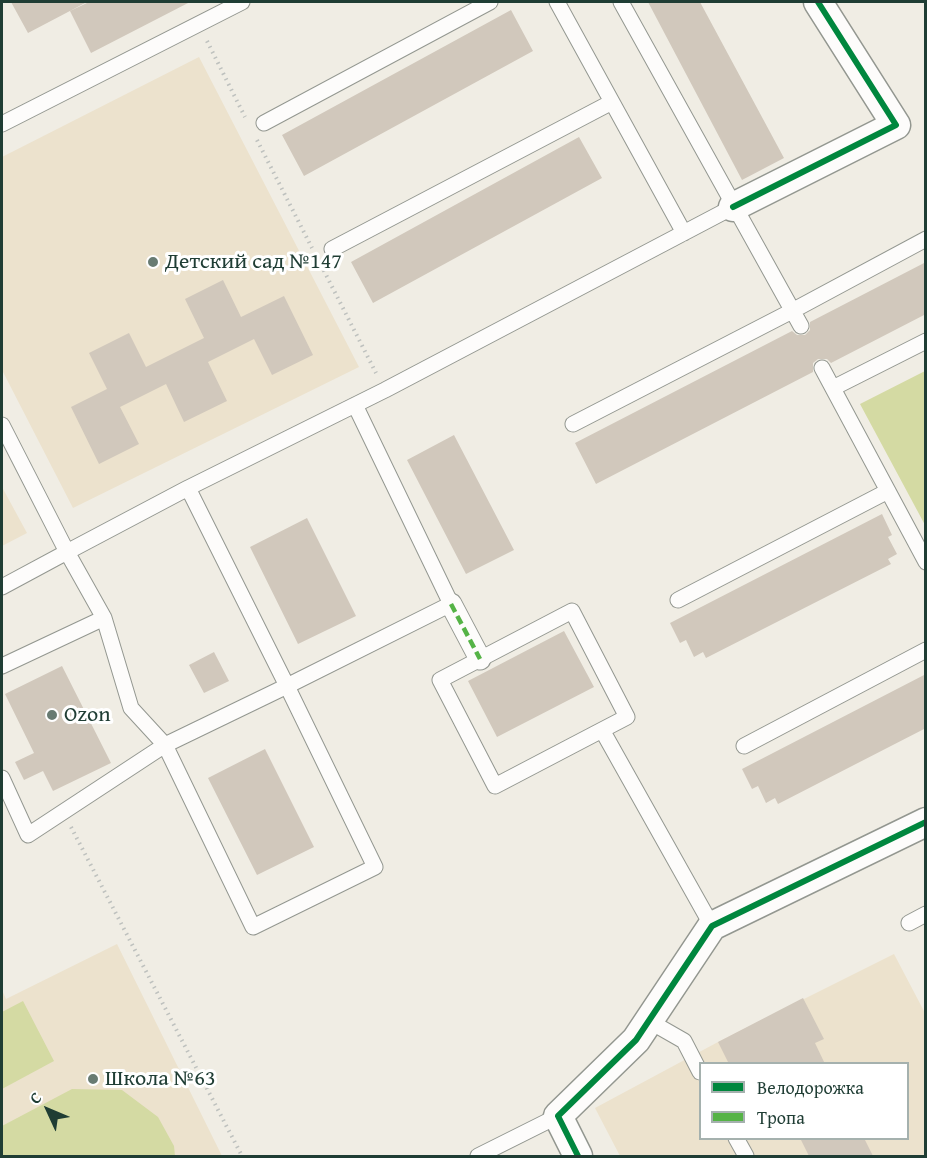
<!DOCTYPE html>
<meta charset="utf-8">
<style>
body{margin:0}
#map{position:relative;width:927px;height:1158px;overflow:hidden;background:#f0ede4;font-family:"Gentium Book Plus",serif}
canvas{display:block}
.frame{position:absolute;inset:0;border:3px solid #1f3d34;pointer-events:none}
.legend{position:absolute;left:699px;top:1062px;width:210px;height:78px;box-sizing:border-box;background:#fff;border:2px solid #a5b1ae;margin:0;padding:8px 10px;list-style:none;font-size:18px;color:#1f3d34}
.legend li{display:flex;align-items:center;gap:12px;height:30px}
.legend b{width:30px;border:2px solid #a5b1ae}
.north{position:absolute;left:18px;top:1080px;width:60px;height:60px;-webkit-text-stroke:4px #fff;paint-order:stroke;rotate:314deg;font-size:16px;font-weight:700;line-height:24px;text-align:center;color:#1f3d34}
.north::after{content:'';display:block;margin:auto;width:21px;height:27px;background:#1f3d34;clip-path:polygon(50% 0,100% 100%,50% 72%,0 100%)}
</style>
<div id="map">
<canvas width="927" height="1158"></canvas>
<div class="frame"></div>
<ul class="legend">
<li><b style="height:8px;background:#00873e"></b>Велодорожка</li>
<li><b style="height:8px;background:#55b346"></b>Тропа</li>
</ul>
<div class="north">С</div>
</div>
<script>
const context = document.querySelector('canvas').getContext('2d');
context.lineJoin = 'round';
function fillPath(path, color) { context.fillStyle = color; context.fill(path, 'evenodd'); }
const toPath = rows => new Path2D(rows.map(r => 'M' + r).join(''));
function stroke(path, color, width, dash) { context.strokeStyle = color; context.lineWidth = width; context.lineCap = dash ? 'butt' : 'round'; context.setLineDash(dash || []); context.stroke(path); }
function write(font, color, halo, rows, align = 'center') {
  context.font = font + ' "Gentium Book Plus",serif'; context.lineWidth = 6; context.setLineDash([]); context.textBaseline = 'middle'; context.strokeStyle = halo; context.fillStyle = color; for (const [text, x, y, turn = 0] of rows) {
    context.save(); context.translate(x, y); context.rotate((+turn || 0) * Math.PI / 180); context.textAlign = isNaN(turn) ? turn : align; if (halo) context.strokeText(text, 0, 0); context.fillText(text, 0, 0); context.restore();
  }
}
const built = toPath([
 [199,57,359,367,73,508,2,370,2,157],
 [2,487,27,533,2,546],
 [117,944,222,1156,2,1156,2,990,6,999],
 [894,954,925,1013,925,1156,620,1156,595,1108,718,1042],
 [700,1064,908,1064,908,1138,700,1138]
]);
const green = toPath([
 [925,371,925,525,860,404],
 [23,1001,54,1061,2,1089,2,1012],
 [72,1089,122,1090,158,1117,174,1146,175,1156,2,1156,2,1126]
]);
const building = toPath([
 [11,2,87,2,28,33],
 [89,2,190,2,91,53,70,11],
 [648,2,700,2,784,158,742,180],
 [511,10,533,51,304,176,282,135],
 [579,137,602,178,373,303,351,262],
 [926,262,926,314,831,363,827,359,818,359,813,363,813,372,596,484,575,443,792,331,797,335,805,335,810,330,810,322],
 [223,280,241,317,284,296,313,355,272,375,254,339,208,362,227,401,184,422,166,384,120,407,139,444,99,464,71,407,107,389,89,353,129,333,146,367,204,338,185,299],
 [454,435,514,550,466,574,407,460],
 [882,514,892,535,888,537,897,554,888,559,891,564,706,658,703,652,694,657,686,640,680,643,670,623],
 [307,518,356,616,298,644,250,547],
 [564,631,594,687,497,737,468,681],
 [214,652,229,681,204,693,189,665],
 [62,666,111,763,53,791,43,771,24,780,15,762,34,753,5,694],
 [926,674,926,728,778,804,775,798,766,803,758,786,752,789,742,769],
 [265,749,314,847,257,875,208,778],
 [803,998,824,1039,815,1043,825,1064,729,1064,718,1042],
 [800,1138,864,1138,873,1156,809,1156]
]);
const path = toPath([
 [207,41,245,117],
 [257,140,312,248],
 [321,265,376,373],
 [71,827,242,1156]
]);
const service = toPath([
 [557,2,684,233],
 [621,2,801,326],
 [264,123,490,2],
 [2,124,242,2],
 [332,249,612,102],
 [822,368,926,562],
 [833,388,926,341],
 [573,424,792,311,926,239],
 [2,425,67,552,188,488,287,686,375,867,253,927,165,745,287,686,451,604,355,405],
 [188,488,385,390,733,207],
 [2,587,67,552,104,618,2,666],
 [678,600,888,491],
 [602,730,627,717,572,611,440,680,495,786,602,730,712,926],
 [744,746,926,650],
 [2,778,28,835,165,745,131,708,104,618],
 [909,923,926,914],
 [649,1021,684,1041,700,1072],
 [736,1138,746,1156],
 [478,1156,558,1116]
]);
const pedestrian = toPath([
 [451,604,480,659]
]);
const minor = toPath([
 [733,207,896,125,818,2],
 [578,1156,558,1116,636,1040,712,926,926,822]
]);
const quiet = toPath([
 [451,604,480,659]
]);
const cycleway = toPath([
 [733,207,896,125,818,2],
 [578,1156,558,1116,636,1040,712,926,926,822]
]);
const markers = [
 [153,262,6,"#687b72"],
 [52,715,6,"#687b72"],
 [93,1079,6,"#687b72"]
];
const poiNames = [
 ["Детский сад №147",165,262],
 ["Ozon",64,715],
 ["Школа №63",105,1079]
];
fillPath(built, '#ece2cd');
fillPath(green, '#d4daa3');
fillPath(building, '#d1c8bc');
stroke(service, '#939790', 17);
stroke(pedestrian, '#939790', 23);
stroke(minor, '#939790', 31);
stroke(path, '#bec1be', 4, [1.5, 4.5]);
stroke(service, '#fdfcfb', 15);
stroke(pedestrian, '#fdfcfb', 21);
stroke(minor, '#fdfcfb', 28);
stroke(quiet, '#55b346', 4.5, [9, 4.5]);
stroke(cycleway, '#00873e', 6);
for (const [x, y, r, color] of markers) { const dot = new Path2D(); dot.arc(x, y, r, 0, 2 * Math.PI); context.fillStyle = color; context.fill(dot); stroke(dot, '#fff', 2); }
write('22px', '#1f3d34', '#fff', poiNames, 'left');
</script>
